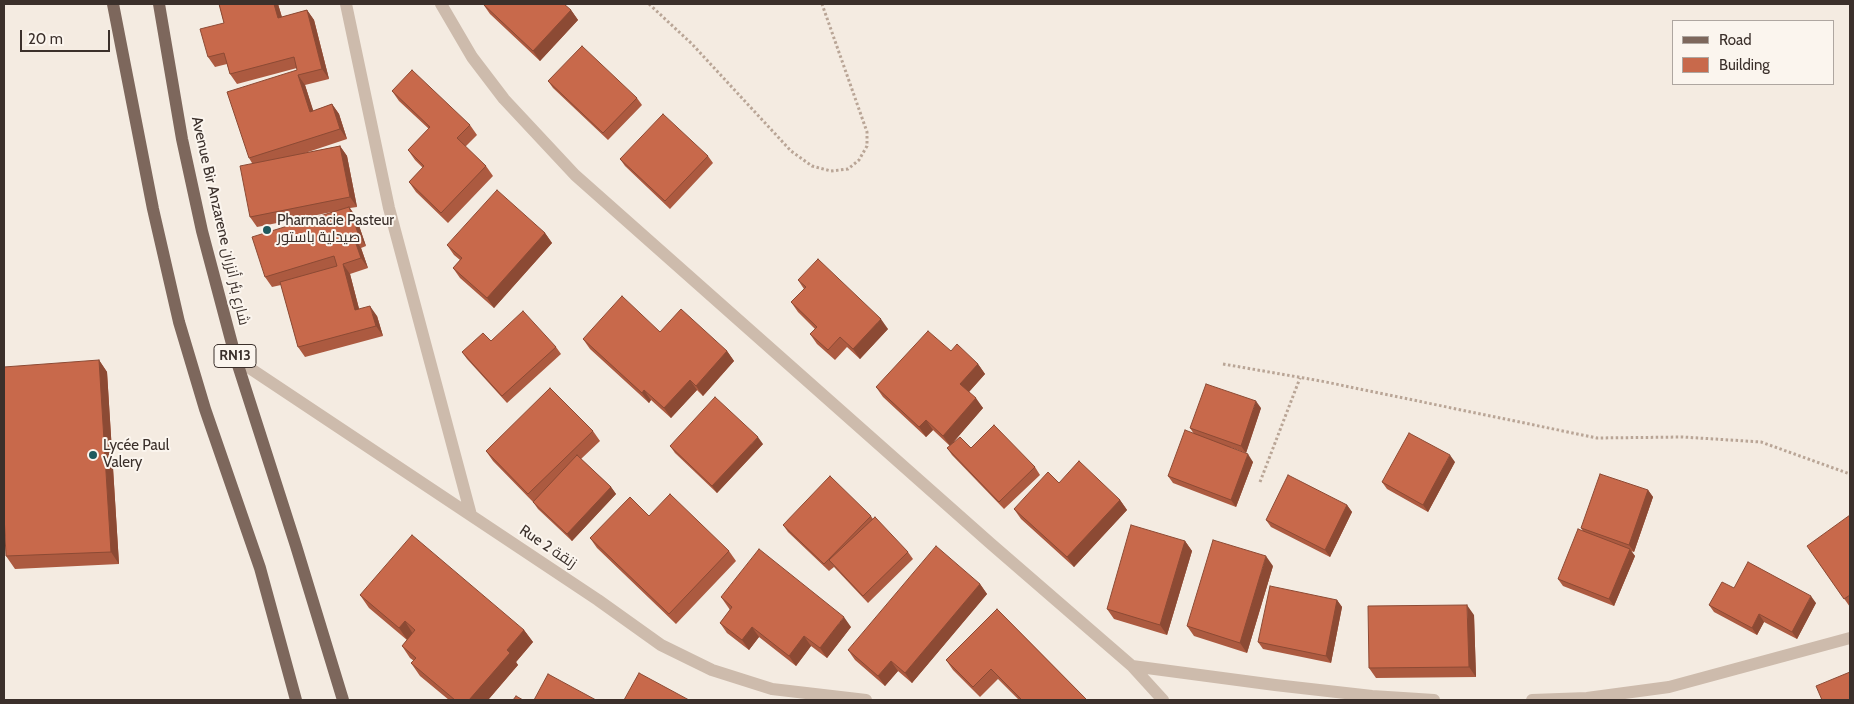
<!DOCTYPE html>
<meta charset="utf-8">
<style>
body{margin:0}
#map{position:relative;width:1854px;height:704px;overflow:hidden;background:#f4ebe1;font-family:Cabin,sans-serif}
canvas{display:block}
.frame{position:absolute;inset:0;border:5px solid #3b302b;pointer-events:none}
.legend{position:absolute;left:1672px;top:20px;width:162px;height:65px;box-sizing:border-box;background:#fbf5ee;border:1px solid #aea6a0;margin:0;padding:6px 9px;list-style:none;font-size:15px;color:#3b302b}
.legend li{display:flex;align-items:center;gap:10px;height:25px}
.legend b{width:25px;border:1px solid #aea6a0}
.scale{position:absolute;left:20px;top:30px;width:90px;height:22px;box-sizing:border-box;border:2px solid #3b302b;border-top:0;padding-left:6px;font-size:15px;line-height:18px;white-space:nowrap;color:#3b302b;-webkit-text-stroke:4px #fbf5ee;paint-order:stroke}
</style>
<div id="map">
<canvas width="1854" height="704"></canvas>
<div class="frame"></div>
<ul class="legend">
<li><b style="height:6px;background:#7d675c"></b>Road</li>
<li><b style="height:14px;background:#c8694b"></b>Building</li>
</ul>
<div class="scale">20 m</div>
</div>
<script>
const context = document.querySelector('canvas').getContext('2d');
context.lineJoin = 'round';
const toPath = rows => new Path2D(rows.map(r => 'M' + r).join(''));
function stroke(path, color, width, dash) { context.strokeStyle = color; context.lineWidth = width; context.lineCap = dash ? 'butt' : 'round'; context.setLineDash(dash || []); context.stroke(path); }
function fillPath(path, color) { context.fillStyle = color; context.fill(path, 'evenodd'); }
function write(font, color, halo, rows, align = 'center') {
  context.font = font + ' Cabin,Cairo,sans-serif'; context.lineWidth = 4; context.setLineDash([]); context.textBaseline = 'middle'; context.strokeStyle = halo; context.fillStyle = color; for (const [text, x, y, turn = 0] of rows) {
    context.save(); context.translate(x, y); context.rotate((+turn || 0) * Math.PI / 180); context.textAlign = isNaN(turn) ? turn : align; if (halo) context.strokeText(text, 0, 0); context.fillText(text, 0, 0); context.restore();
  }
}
const path = toPath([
 [649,4,692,44,791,151,812,166,831,171,848,169,859,160,867,146,867,132,822,4],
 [1223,364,1321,381,1597,438,1683,437,1761,442,1850,474],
 [1260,482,1300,378]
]);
const minor = toPath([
 [346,4,389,208,471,515],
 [441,4,472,57,504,99,575,175,990,543,1132,666,1163,700],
 [236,359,598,600,661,645,712,670,772,689,866,700],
 [1132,666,1275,685,1372,696,1434,700],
 [1532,700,1587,698,1669,687,1850,638]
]);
const major = toPath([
 [113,4,153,209,179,322,205,409,260,568,296,700],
 [159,4,182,139,202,231,236,359,296,546,343,700]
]);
const wall = toPath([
 [219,4,278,4,282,17,307,10,314,20,329,79,305,85,313,111,332,104,339,114,347,139,305,153,340,146,347,156,357,207,350,208,356,217,366,246,361,248,368,268,350,274,359,309,377,316,383,336,305,357,298,347,281,285,272,287,265,277,332,212,257,227,250,217,252,163,249,158,297,70,297,68,237,84,230,74,227,64,215,67,208,57,224,23],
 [483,4,571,10,578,20,540,61,490,14],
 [548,81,637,98,642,105,608,140,553,88],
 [392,91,470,125,477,135,465,147,486,166,493,176,448,223,416,192,409,182,423,168,415,160,408,150,429,129,399,101],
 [708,156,713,163,670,209,625,166,620,159],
 [545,233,552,243,494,308,460,278,453,268,460,260,454,255,447,245],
 [798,280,888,329,860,359,847,347,835,360,817,344,810,334,815,329,798,312,791,302,804,289],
 [660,332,727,351,734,361,703,396,697,390,671,418,651,400,649,403,590,349,583,339],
 [491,341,556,347,561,354,507,403,467,359,462,352],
 [951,351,978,364,985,374,969,392,983,408,950,446,933,430,926,437,883,397,876,387],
 [99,360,107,372,119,564,15,569,6,556],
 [1261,408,1246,453,1230,447,1253,462,1236,507,1173,483,1168,476,1194,434,1190,428],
 [593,431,600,441,581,459,611,487,616,494,572,541,538,509,533,502,493,461,486,451],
 [763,444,717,493,675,453,670,446],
 [947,448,971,448,1035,467,1040,475,1004,509,952,455],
 [1455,462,1428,512,1387,489,1382,482],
 [1059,483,1120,500,1127,510,1074,567,1021,519,1014,509],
 [1648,490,1653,497,1634,552,1631,551,1635,556,1614,606,1563,586,1558,579,1583,531,1581,528],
 [1347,505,1352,512,1330,557,1271,527,1266,520],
 [1850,515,1850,607,1814,556],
 [649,516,729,551,736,561,676,624,597,548,590,538],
 [871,516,873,519,908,552,913,559,868,603,834,567,829,571,788,532,783,525],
 [1185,541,1192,551,1167,635,1114,619,1107,609],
 [1273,566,1247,653,1194,636,1187,626],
 [980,584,987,594,912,683,898,671,885,686,855,660,848,650],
 [1734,588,1816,603,1797,639,1764,622,1757,635,1714,612,1709,605],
 [360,595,524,630,533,642,516,662,518,665,488,700,449,700,420,676,411,663,414,661,410,658,402,646,407,640,369,608],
 [721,597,851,627,827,658,811,646,796,666,759,637,749,650,727,633,720,623,730,610,728,607],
 [1337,600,1342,607,1331,663,1263,649,1258,642],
 [997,609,1086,699,1087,700,1019,700,998,679,980,697,953,670,946,660],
 [1474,615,1476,677,1376,678,1369,668]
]);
const shadedWall = toPath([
 [274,4,278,4,285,28,278,18],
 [307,10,314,20,329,79,322,69],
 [571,10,578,20,540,61,533,51],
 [298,75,305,85,317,122,310,112],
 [332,104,339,114,347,139,340,129],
 [340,146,347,156,357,207,350,197],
 [349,207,356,217,366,246,359,236],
 [545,233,552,243,494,308,487,298],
 [354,238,361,248,368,268,361,258],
 [343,264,350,274,362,320,355,310],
 [370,306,377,316,383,336,376,326],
 [881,319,888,329,860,359,853,349],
 [727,351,734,361,703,396,696,386],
 [99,360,107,372,119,564,111,552],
 [978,364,985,374,967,394,960,384],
 [690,380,697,390,671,418,664,408],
 [644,390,651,400,649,403,642,393],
 [976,398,983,408,950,446,943,436],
 [1256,401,1261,408,1246,453,1241,446],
 [926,420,933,430,926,437,919,427],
 [758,437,763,444,717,493,712,486],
 [1248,454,1253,462,1236,507,1231,500],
 [1450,455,1455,462,1428,512,1423,505],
 [611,487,616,494,572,541,567,534],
 [1648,490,1653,497,1634,552,1629,545],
 [1120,500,1127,510,1074,567,1067,557],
 [1347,505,1352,512,1330,557,1325,550],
 [1185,541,1192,551,1167,635,1160,625],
 [1630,549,1635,556,1614,606,1609,599],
 [1266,556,1273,566,1247,653,1240,643],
 [980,584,987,594,912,683,905,673],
 [1811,596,1816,603,1797,639,1792,632],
 [1337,600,1342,607,1331,663,1326,656],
 [1467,605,1474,615,1476,677,1469,667],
 [1759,614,1764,622,1757,635,1752,628],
 [844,617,851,627,827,658,820,648],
 [405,621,413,634,408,641,399,628],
 [752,627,759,637,749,650,742,640],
 [524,630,533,642,516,662,518,665,488,700,469,700,507,650],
 [804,636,811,646,796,666,789,656],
 [891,661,898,671,885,686,878,676]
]);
const building = toPath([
 [219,4,274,4,278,18,307,10,322,69,298,75,310,112,332,104,340,129,249,158,227,92,297,70,294,57,230,74,224,53,208,57,200,29,224,23,219,4],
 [483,4,564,4,571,10,533,51,483,4],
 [582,46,637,98,603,133,548,81,582,46],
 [412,70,470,125,457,138,486,166,441,213,409,182,424,166,408,150,430,127,392,91,412,70],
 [663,114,708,156,665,201,620,159,663,114],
 [340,146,350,197,250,217,240,166,340,146],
 [497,190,545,233,487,298,453,268,462,258,447,245,497,190],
 [349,207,359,236,354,238,361,258,343,264,355,310,370,306,376,326,298,347,280,282,337,266,334,256,265,277,252,237,349,207],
 [818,259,881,319,853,349,840,337,828,350,810,334,817,327,791,302,806,287,798,280,818,259],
 [622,296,660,332,681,309,727,351,696,386,690,380,664,408,644,390,642,393,583,339,622,296],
 [523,311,556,347,502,396,462,352,483,333,491,341,523,311],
 [928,331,951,351,957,344,978,364,960,384,976,398,943,436,926,420,919,427,876,387,928,331],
 [99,360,111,552,6,556,4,514,4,367,99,360],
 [1206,384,1256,401,1241,446,1190,428,1206,384],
 [550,388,593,431,528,494,486,451,550,388],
 [715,397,758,437,712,486,670,446,715,397],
 [994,425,1035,467,999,502,947,448,960,437,971,448,994,425],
 [1185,430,1248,454,1231,500,1168,476,1185,430],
 [1409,433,1450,455,1423,505,1382,482,1409,433],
 [577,455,611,487,567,534,533,502,577,455],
 [1079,461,1120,500,1067,557,1014,509,1048,472,1059,483,1079,461],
 [1600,474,1648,490,1629,545,1581,528,1600,474],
 [1288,475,1347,505,1325,550,1266,520,1288,475],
 [830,476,871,516,824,564,783,525,830,476],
 [670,494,729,551,669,614,590,538,630,497,649,516,670,494],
 [1850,515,1850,595,1844,599,1807,546,1850,515],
 [875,517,908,552,863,596,829,560,875,517],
 [1131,525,1185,541,1160,625,1107,609,1131,525],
 [1578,529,1630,549,1609,599,1558,579,1578,529],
 [412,535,524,630,507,650,510,653,469,700,455,700,411,663,416,658,402,646,415,630,405,621,399,628,360,595,412,535],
 [1213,540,1266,556,1240,643,1187,626,1213,540],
 [936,546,980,584,905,673,891,661,878,676,848,650,936,546],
 [759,549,844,617,820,648,804,636,789,656,752,627,742,640,720,623,732,607,721,597,759,549],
 [1748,562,1811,596,1792,632,1759,614,1752,628,1709,605,1722,582,1734,588,1748,562],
 [1270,586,1337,600,1326,656,1258,642,1270,586],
 [1467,605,1469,667,1369,668,1368,606,1467,605],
 [997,609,1086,699,1085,700,1022,700,991,669,973,687,946,660,997,609],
 [1850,672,1850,700,1822,700,1816,686,1850,672],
 [639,673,689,700,624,700,639,673],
 [548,674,596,700,534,700,548,674],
 [516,696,523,700,513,700,516,696]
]);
const markers = [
 [267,230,5,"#1f5a5e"],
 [93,455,5,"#1f5a5e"]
];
const shields = [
 [235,356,42]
];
const shieldNames = [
 ["RN13",235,356]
];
const streetNames = [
 ["Avenue Bir Anzarene شارع بئر أنزران",220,221,77],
 ["Rue 2 زنقة",548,547,34]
];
const poiNames = [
 ["Pharmacie Pasteur",277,221],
 ["صيدلية باستور",277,238],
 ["Lycée Paul",103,446],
 ["Valery",103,463]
];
stroke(path, '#b9a596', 3, [2.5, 2.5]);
stroke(minor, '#cdbbac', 12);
stroke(major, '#7d675c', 12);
fillPath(wall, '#ac5a40');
fillPath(shadedWall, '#8c4a34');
fillPath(building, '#c8694b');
stroke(building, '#8c4a34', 1);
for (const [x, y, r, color] of markers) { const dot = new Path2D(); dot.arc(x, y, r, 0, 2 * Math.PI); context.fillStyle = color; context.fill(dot); stroke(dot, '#fbf5ee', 2); }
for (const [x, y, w] of shields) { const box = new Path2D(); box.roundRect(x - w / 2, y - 11.5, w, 23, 4); context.fillStyle = '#fbf5ee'; context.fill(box); stroke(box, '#3b302b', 1); }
write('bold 14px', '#3b302b', null, shieldNames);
write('15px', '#3b302b', '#fbf5ee', streetNames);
write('15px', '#3b302b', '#fbf5ee', poiNames, 'left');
</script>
